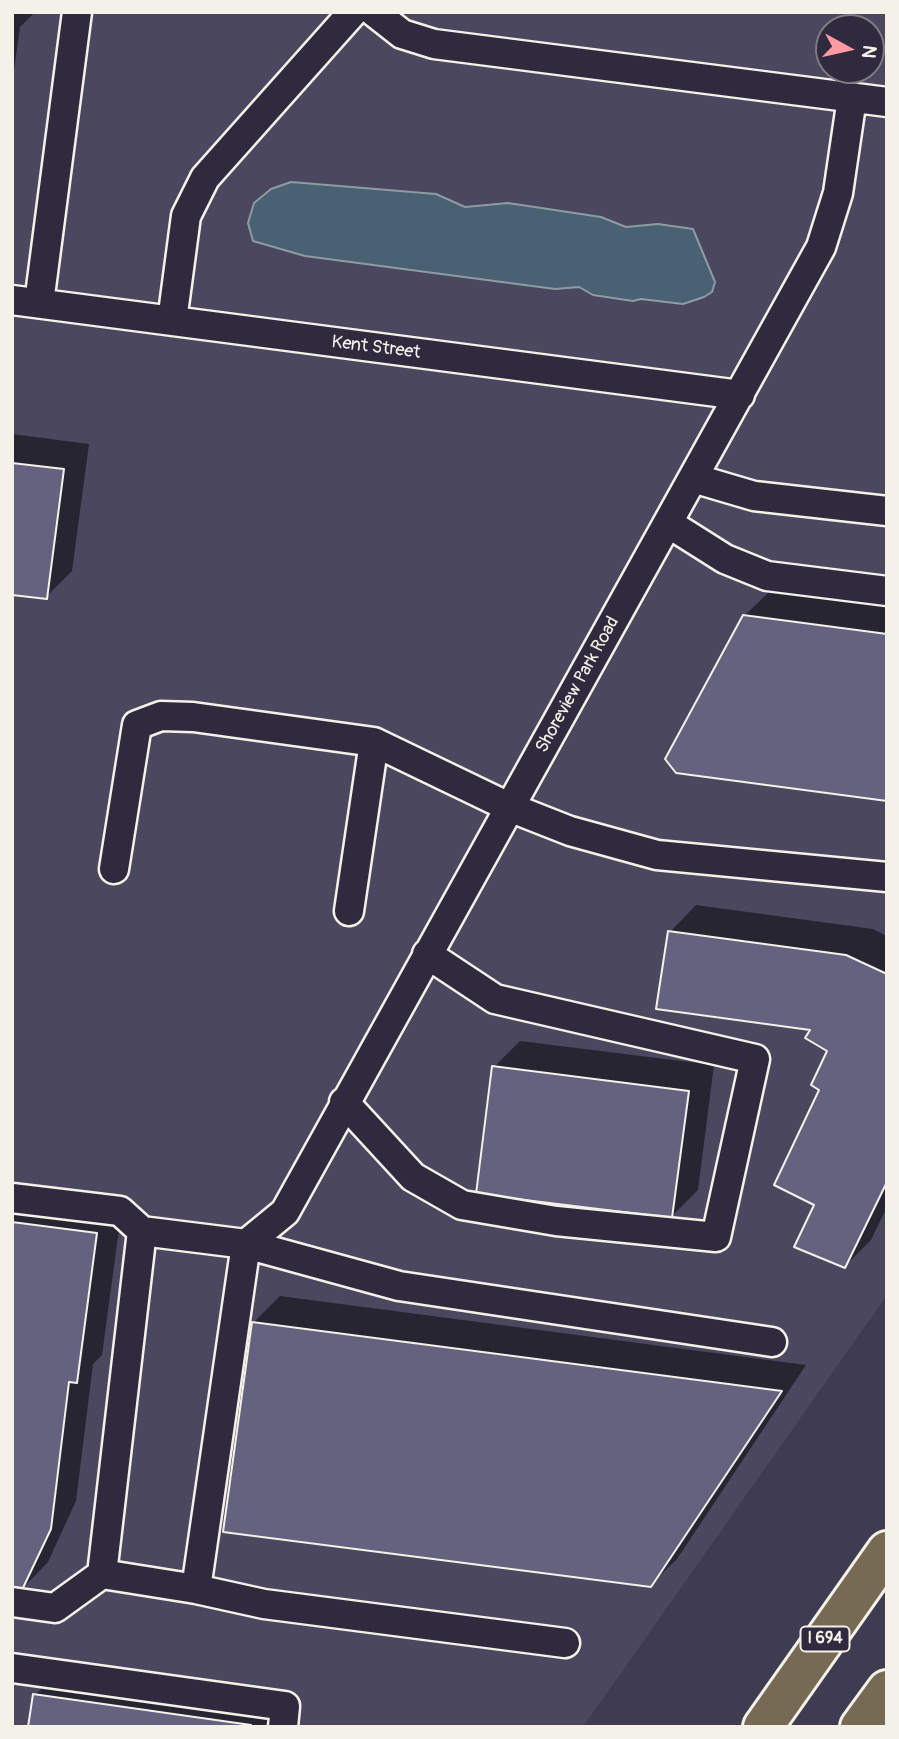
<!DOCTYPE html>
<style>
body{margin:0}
#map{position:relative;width:899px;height:1739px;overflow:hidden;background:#3f3b51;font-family:Pangolin,sans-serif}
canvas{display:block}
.frame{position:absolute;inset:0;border:14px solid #f4f1e8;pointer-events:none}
.north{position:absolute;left:815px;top:14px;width:70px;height:70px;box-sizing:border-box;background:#2f2a3d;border:2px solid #7e7a81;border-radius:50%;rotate:98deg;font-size:19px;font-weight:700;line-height:28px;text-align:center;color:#f4f1e8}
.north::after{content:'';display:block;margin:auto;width:24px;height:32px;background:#ff9aa2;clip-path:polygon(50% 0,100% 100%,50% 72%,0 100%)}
</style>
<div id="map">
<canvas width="899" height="1739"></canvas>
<div class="frame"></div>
<div class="north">N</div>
</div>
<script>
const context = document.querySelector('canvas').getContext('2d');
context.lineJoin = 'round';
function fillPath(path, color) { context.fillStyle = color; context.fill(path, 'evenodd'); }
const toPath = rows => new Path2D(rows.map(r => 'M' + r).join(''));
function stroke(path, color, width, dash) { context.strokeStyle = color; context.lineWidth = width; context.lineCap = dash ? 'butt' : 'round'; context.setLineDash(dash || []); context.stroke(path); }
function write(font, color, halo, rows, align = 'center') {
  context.font = font + ' Pangolin,sans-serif'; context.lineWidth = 5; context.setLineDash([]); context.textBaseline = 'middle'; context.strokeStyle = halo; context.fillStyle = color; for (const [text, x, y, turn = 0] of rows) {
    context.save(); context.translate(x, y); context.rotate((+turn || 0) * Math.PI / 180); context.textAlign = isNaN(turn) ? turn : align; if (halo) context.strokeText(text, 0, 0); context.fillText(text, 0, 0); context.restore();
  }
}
const built = toPath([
 [12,12,887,12,887,1295,583,1727,12,1727],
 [829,28,871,28,871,70,829,70]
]);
const water = toPath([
 [291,182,436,194,465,207,508,203,601,217,626,227,658,224,693,229,715,282,712,292,704,297,683,304,641,299,633,301,593,295,579,287,555,289,305,256,253,241,248,223,254,203,271,189,291,182]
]);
const shadow = toPath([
 [12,12,35,12,20,27,12,85],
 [12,434,89,444,72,571,46,597,12,593],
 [771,590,887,605,887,800,744,616],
 [696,905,873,929,887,936,887,1207,871,1240,845,1266,821,1089,829,1050,813,1029,670,932],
 [520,1041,714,1065,698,1190,671,1217,494,1067],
 [12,1193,122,1207,102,1355,93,1364,76,1501,48,1562,22,1589,12,1587],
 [280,1296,806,1365,677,1559,650,1585,254,1322],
 [61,1669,276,1699,287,1727,30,1727,35,1695]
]);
const building = toPath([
 [12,463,64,469,47,599,12,595,12,463],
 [743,615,887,634,887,801,676,773,665,759,743,615],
 [668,931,846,955,887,974,887,1182,845,1268,794,1247,814,1205,774,1185,819,1090,811,1085,827,1051,805,1038,810,1030,656,1009,668,931],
 [492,1066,689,1091,672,1218,476,1194,492,1066],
 [12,1222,97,1233,77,1383,69,1382,51,1529,22,1590,12,1589,12,1222],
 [252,1322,782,1391,651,1587,223,1532,252,1322],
 [33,1694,251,1725,251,1727,28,1727,33,1694]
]);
const minor = toPath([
 [374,12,402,34,434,44,887,102],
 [12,300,740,395],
 [39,303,77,12],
 [172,321,186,216,205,178,353,12],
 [693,478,754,496,887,511],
 [668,523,725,559,767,576,887,591],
 [114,869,137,725,161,716,193,717,374,742,509,807,570,831,657,855,887,877],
 [349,911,374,742],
 [344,1102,413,1177,462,1205,556,1221,716,1237,755,1059,495,999,427,954],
 [12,1198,120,1211,142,1231],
 [246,1244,196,1589,102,1574,142,1231,246,1244,399,1286,772,1342],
 [246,1244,285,1212,821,247,838,193,852,98],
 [196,1589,264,1604,565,1643],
 [12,1602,55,1608,102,1574],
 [12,1668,285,1706,283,1727]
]);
const highway = toPath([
 [763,1727,887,1551],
 [860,1727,887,1690]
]);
const shields = [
 [825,1639,49]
];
const shieldNames = [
 ["I 694",825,1639]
];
const streetNames = [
 ["Kent Street",376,348,7],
 ["Shoreview Park Road",578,685,-61]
];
fillPath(built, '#4a475f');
fillPath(water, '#496173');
stroke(water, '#8d9ba2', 2);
fillPath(shadow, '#0007');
fillPath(building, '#656280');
stroke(building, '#f4f1e8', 2);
stroke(minor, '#f4f1e8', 33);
stroke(highway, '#f4f1e8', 44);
stroke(minor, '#2f2a3d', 28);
stroke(highway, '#766a54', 38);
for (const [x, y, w] of shields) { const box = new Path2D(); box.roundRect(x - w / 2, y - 12.5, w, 25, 5); context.fillStyle = '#2f2a3d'; context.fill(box); stroke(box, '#f4f1e8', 2); }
write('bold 16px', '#f4f1e8', null, shieldNames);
write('18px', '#f4f1e8', '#2f2a3d', streetNames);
</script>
